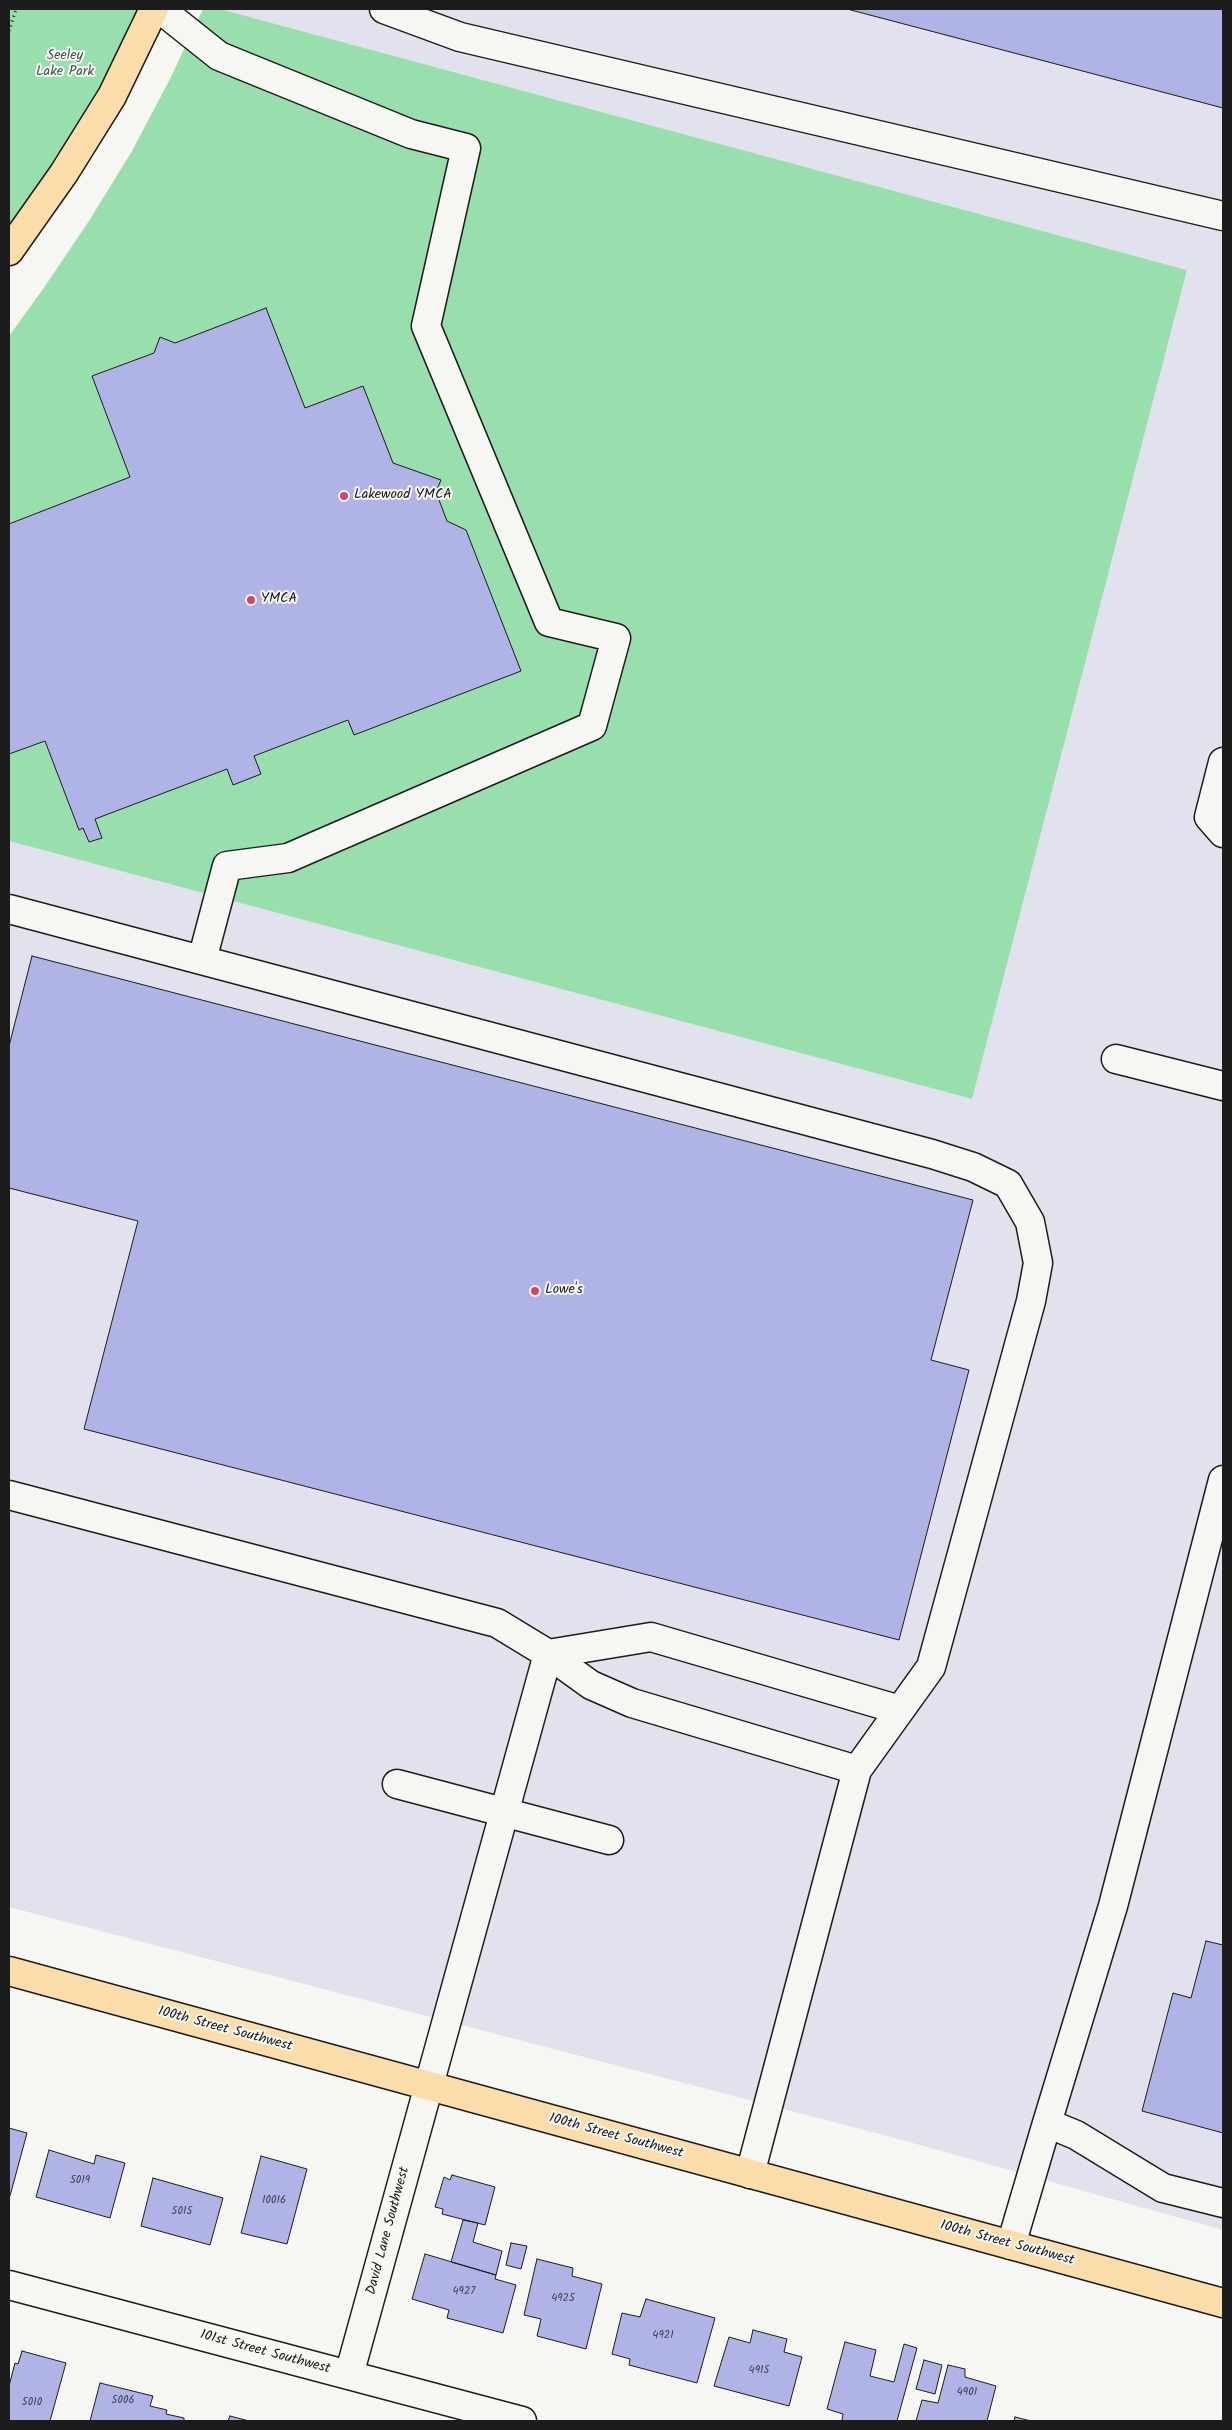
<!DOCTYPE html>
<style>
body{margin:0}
#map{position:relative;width:1232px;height:2430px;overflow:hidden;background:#f6f6f2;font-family:Kalam,sans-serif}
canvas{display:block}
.frame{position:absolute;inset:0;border:10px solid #1c1c1c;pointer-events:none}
</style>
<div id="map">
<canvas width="1232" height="2430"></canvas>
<div class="frame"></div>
</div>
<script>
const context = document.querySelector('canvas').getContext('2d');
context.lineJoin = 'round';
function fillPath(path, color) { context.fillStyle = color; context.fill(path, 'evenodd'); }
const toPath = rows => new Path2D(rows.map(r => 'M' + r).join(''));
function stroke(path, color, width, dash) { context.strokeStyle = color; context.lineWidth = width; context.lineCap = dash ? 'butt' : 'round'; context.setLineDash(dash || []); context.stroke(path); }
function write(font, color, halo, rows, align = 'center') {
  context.font = font + ' Kalam,sans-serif'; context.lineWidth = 4; context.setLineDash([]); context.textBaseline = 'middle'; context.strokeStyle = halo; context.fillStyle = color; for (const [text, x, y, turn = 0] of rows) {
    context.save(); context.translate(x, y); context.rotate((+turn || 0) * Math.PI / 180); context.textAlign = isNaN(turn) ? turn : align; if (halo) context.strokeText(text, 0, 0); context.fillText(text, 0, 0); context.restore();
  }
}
const built = toPath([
 [220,9,1223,9,1223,2230,895,2138,9,1907,9,841,972,1099,1187,270]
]);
const green = toPath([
 [9,9,154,9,9,251],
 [203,9,220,9,1187,270,972,1099,9,841,9,336,43,289,89,221,132,151,170,79]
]);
const building = toPath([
 [847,9,1223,9,1223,108,847,9],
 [266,308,305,408,363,386,393,463,441,480,436,492,447,521,466,530,521,671,354,735,348,720,254,756,261,774,233,785,227,769,95,819,102,838,89,842,83,828,79,830,45,741,9,754,9,524,130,477,92,376,154,353,160,337,175,343,266,308],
 [32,956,973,1200,931,1360,969,1370,899,1640,84,1429,138,1221,9,1188,9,1046,32,956],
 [1206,1941,1223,1945,1223,2133,1142,2111,1173,1993,1191,1998,1206,1941],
 [9,2128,27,2133,10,2196,9,2195,9,2128],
 [49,2150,94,2164,96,2155,125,2163,110,2218,36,2197,49,2150],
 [261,2156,307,2169,287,2244,241,2233,261,2156],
 [452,2175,495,2187,485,2225,442,2214,443,2209,435,2207,444,2177,450,2180,452,2175],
 [153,2178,223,2198,210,2245,141,2226,153,2178],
 [463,2220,478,2223,473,2242,502,2251,496,2275,451,2262,463,2220],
 [511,2243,527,2246,521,2269,506,2265,511,2243],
 [425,2254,496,2275,495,2279,516,2285,503,2333,447,2318,449,2310,412,2299,425,2254],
 [537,2259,573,2268,572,2276,602,2284,586,2349,537,2336,541,2319,524,2315,537,2259],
 [646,2299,715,2318,697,2383,629,2365,630,2359,612,2354,622,2313,640,2317,646,2299],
 [753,2330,787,2339,784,2352,802,2357,789,2406,714,2386,729,2337,750,2343,753,2330],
 [845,2342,876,2350,870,2376,894,2382,904,2344,917,2348,897,2421,845,2421,842,2420,843,2414,827,2409,845,2342],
 [22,2351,66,2363,50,2421,9,2421,9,2386,15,2363,18,2364,22,2351],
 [924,2360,942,2365,935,2394,916,2389,924,2360],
 [948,2365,965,2369,965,2377,996,2386,987,2421,916,2421,922,2400,938,2403,948,2365],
 [100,2383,153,2396,150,2406,167,2410,166,2414,184,2418,184,2421,90,2421,100,2383],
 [230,2416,249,2421,228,2421,230,2416],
 [1015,2417,1031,2421,1014,2421,1015,2417]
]);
const path = toPath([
 [9,31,16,9]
]);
const minor = toPath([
 [160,9,219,56,411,134,466,148,426,326,549,622,616,638,592,726,288,858,227,866,202,960],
 [384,9,460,37,1223,216],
 [1223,762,1209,817,1223,833],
 [9,909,932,1154,973,1167,1008,1184,1030,1222,1038,1263,1031,1301,931,1667,857,1770,750,2174],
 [1116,1059,1223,1086],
 [9,1495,497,1623,548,1654,591,1685,632,1703,857,1770],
 [397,1784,609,1840],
 [1047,2123,1113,1906,1223,1480],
 [1011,2245,1047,2123,1076,2135,1163,2188,1223,2203],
 [9,2285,522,2421],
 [349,2375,548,1654,651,1637,900,1710]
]);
const major = toPath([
 [9,251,64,173,112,96,154,9],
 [9,1971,1223,2303]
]);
const markers = [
 [344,496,5,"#d1495b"],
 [251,600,5,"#d1495b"],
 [535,1291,5,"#d1495b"]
];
const numberNames = [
 ["5019",80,2181],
 ["10016",274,2201],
 ["5015",182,2212],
 ["4927",464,2292],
 ["4925",563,2299],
 ["4921",663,2336],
 ["4915",759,2371],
 ["4901",967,2393],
 ["5006",123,2401],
 ["5010",32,2403]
];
const parkNames = [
 ["Seeley",65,57],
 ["Lake Park",65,73]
];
const poiNames = [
 ["Lakewood YMCA",354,496],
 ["YMCA",261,600],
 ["Lowe's",545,1291]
];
const streetNames = [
 ["100th Street Southwest",225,2030,15],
 ["100th Street Southwest",616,2137,15],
 ["David Lane Southwest",389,2231,-75],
 ["100th Street Southwest",1007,2244,15],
 ["101st Street Southwest",265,2353,15]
];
fillPath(built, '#e1e2ee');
fillPath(green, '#98dfad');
fillPath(building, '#afb3e5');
stroke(building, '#1c1c1c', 1);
stroke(minor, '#1c1c1c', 31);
stroke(major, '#1c1c1c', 31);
stroke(path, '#1c1c1c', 3, [1, 4]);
stroke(minor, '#f6f6f2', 28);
stroke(major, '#faddab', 28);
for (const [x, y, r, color] of markers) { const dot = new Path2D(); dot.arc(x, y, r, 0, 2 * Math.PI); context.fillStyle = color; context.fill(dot); stroke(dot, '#f6f6f2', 2); }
write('11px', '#41424e', null, numberNames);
write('14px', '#415648', '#f6f6f2', parkNames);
write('14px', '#1c1c1c', '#f6f6f2', poiNames, 'left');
write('14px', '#1c1c1c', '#f6f6f2', streetNames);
</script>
